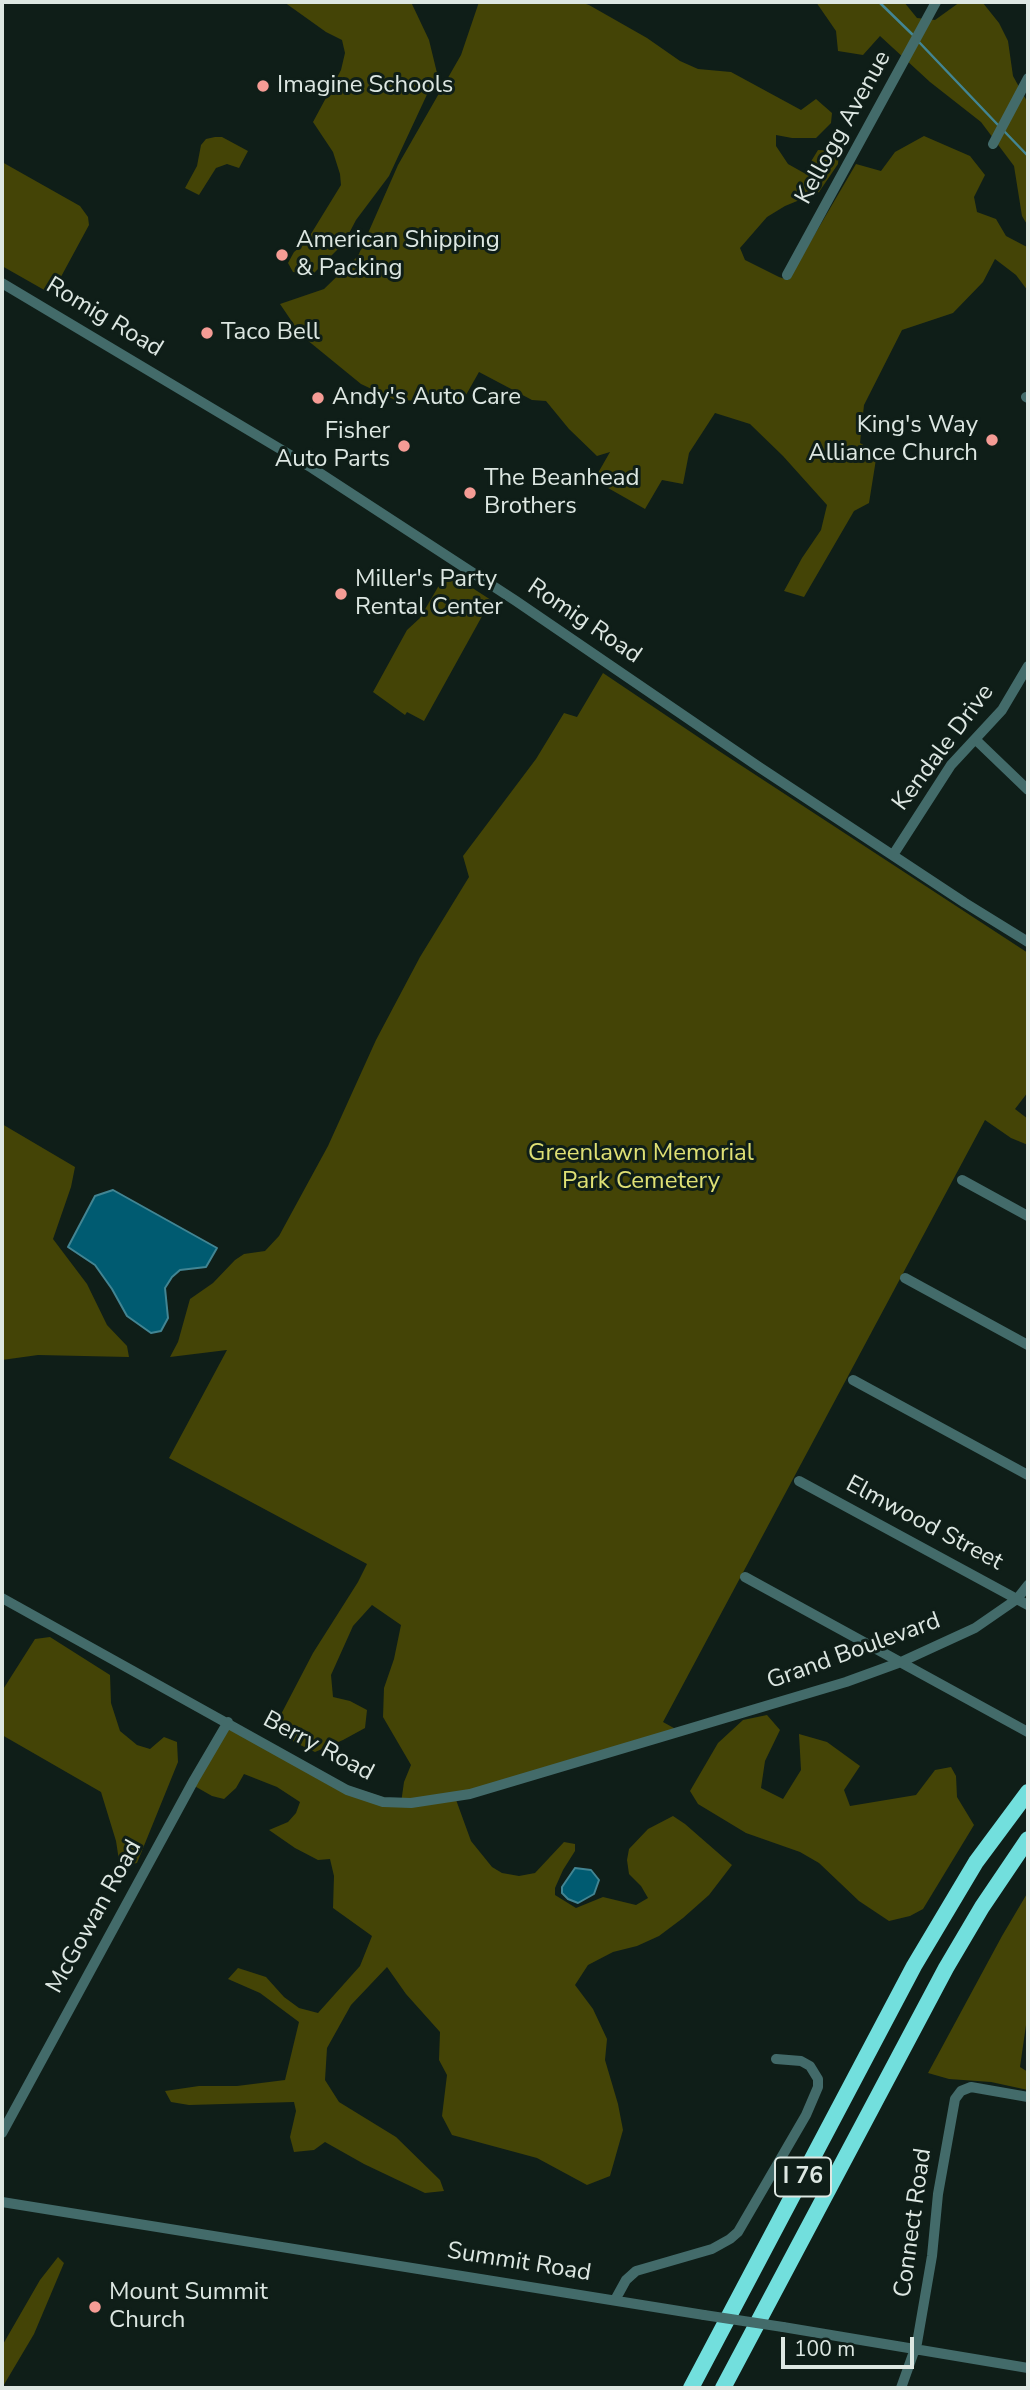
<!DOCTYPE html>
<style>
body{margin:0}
#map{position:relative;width:1030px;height:2390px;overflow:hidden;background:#0f1e18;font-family:"Nunito Sans",sans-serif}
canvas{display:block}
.frame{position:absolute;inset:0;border:4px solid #dde7e2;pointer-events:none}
.scale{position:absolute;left:781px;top:2337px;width:133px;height:32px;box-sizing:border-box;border:4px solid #dde7e2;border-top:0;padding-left:9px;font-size:21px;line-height:24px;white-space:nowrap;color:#dde7e2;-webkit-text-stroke:5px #0f1e18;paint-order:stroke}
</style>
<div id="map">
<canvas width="1030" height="2390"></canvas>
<div class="frame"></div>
<div class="scale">100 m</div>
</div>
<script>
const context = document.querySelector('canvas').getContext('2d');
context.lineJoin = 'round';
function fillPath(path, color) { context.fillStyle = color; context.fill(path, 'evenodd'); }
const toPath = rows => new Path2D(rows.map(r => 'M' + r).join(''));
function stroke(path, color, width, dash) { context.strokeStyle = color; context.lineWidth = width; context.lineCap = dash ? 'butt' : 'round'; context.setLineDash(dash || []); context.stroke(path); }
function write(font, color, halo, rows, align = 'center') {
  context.font = font + ' "Nunito Sans",sans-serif'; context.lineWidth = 6; context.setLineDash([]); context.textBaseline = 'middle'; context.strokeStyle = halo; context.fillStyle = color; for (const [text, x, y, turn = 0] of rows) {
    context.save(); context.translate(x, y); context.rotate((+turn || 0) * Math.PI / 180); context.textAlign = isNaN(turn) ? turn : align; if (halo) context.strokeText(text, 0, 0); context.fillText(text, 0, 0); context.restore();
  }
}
const green = toPath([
 [284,2,411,2,429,40,437,73,389,176,356,220,344,243,314,273,308,274,293,272,288,263,294,252,306,242,341,185,340,174,333,152,313,122,341,70,345,53,342,40,326,32],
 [479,2,580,2,589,5,647,38,680,61,698,69,731,72,801,110,816,99,832,113,831,123,816,138,792,138,776,135,776,146,788,164,804,173,818,150,839,151,838,164,819,192,785,206,767,217,740,248,745,260,779,277,788,280,856,164,881,171,895,152,924,136,970,156,985,175,974,197,977,212,996,219,1006,236,1027,247,1028,245,1028,291,1016,275,995,259,983,282,953,313,902,330,864,405,860,443,877,453,869,503,854,511,804,597,784,591,802,558,821,530,827,505,783,456,750,424,715,413,689,453,683,484,662,480,645,509,594,480,610,452,597,456,569,429,546,401,532,400,479,372,462,402,395,400,361,384,301,335,280,304,324,289,358,256,398,165,461,55],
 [816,2,904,2,917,18,935,20,960,2,983,3,999,23,1008,41,1013,76,1028,103,1028,226,1022,216,1014,166,981,122,930,82,880,36,863,55,838,51,836,31],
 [215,137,222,137,248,151,239,168,227,164,216,168,199,195,185,188,197,166,201,145,206,139],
 [2,162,80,206,88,217,89,225,56,286,51,289,46,291,2,266],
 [447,580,460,580,491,600,424,721,407,712,405,715,373,692,407,630,420,618,438,587],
 [603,673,719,751,1028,953,1028,1092,1015,1109,1028,1119,1028,1145,1011,1138,985,1120,663,1722,681,1732,455,1797,471,1841,492,1867,502,1873,519,1876,535,1873,564,1842,575,1844,575,1851,563,1870,555,1888,555,1895,576,1908,603,1897,636,1905,648,1898,641,1886,629,1874,627,1860,629,1849,648,1829,673,1816,685,1824,732,1865,709,1895,683,1918,659,1936,637,1946,613,1952,588,1965,575,1985,593,2009,607,2039,605,2060,618,2104,623,2130,610,2176,587,2185,537,2158,452,2135,442,2116,447,2075,439,2060,440,2032,406,1994,387,1967,351,2005,327,2048,325,2080,339,2102,396,2137,440,2180,444,2191,425,2193,364,2164,325,2142,314,2150,294,2152,290,2137,296,2111,294,2102,189,2105,171,2102,165,2091,199,2086,237,2086,285,2080,299,2022,260,1993,228,1979,238,1968,266,1977,284,1997,299,2008,318,2013,360,1966,372,1936,333,1908,334,1876,330,1859,318,1860,295,1848,269,1830,288,1822,296,1813,300,1802,277,1787,244,1774,236,1788,224,1799,212,1796,191,1784,228,1722,321,1777,401,1803,404,1782,411,1765,383,1717,384,1688,394,1659,401,1625,372,1605,353,1626,331,1675,333,1697,350,1701,367,1710,365,1728,343,1740,315,1752,294,1742,277,1722,313,1653,358,1582,367,1564,169,1458,227,1350,170,1357,178,1342,190,1299,213,1283,235,1260,244,1254,265,1251,279,1236,328,1146,376,1040,420,957,469,877,463,856,536,759,564,713,577,717],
 [2,1124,75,1167,71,1187,53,1239,87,1284,107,1325,127,1346,129,1357,38,1355,2,1360],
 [50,1637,110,1675,111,1703,120,1731,137,1745,150,1749,164,1737,177,1742,178,1762,137,1863,120,1867,116,1841,101,1792,2,1735,2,1691,35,1639],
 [767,1715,780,1730,765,1761,761,1788,783,1799,801,1770,799,1734,827,1742,860,1766,844,1790,850,1806,916,1795,935,1770,951,1767,956,1776,957,1797,974,1825,923,1909,910,1916,889,1921,859,1901,819,1863,800,1852,746,1833,698,1804,690,1791,718,1743,743,1720],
 [1028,1892,1028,2011,1020,2067,1028,2072,1028,2090,991,2082,949,2079,928,2073,1002,1936],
 [58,2257,64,2263,34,2334,2,2388,2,2346,40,2280]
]);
const water = toPath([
 [113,1190,217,1248,206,1267,180,1270,172,1277,165,1288,168,1318,161,1331,151,1333,127,1316,112,1289,95,1265,68,1247,95,1196,113,1190],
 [575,1868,591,1870,599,1880,594,1894,578,1903,568,1899,562,1893,562,1887,575,1868]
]);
const stream = toPath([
 [879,2,914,36],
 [918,41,998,125],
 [1003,130,1028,156]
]);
const minor = toPath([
 [993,144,1028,78],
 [787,275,936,2],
 [2,283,312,468,516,601,759,767,965,903,1028,942],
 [1026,397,1028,398],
 [976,740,1028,790],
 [893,855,951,765,1002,710,1028,666],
 [962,1180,1028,1216],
 [905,1278,1028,1345],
 [853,1380,1028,1475],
 [799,1481,1028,1605],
 [745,1577,1028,1732],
 [2,1598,347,1790,383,1802,411,1803,470,1794,846,1682,901,1662,975,1628,1017,1599,1028,1585],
 [2,2133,194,1780,228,1722],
 [2,2202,704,2315],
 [615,2300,626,2280,636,2271,712,2249,730,2239,738,2232,806,2115,818,2087,818,2079,810,2066,801,2061,776,2059],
 [783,2327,1028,2368],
 [901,2388,917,2343,932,2256,938,2194,955,2099,961,2091,971,2087,1028,2097]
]);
const highway = toPath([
 [691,2388,914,1966,976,1862,1028,1792],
 [723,2388,946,1968,982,1907,1028,1839]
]);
const minorBridge = toPath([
 [704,2315,783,2327]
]);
const markers = [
 [263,86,7,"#f59c95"],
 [282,255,7,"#f59c95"],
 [207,333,7,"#f59c95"],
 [318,398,7,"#f59c95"],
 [992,440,7,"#f59c95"],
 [404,446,7,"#f59c95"],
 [470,493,7,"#f59c95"],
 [341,594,7,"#f59c95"],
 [95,2307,7,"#f59c95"]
];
const shields = [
 [803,2177,56]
];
const shieldNames = [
 ["I 76",803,2177]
];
const poiNames = [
 ["Imagine Schools",277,86],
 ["American Shipping",296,241],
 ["& Packing",296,269],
 ["Taco Bell",221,333],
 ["Andy's Auto Care",332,398],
 ["King's Way",978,426,"right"],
 ["Alliance Church",978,454,"right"],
 ["Fisher",390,432,"right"],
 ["Auto Parts",390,460,"right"],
 ["The Beanhead",484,479],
 ["Brothers",484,507],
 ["Miller's Party",355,580],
 ["Rental Center",355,608],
 ["Mount Summit",109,2293],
 ["Church",109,2321]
];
const streetNames = [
 ["Kellogg Avenue",844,128,-61],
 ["Romig Road",104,318,31],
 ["Romig Road",584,622,34],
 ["Kendale Drive",944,748,-53],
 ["Elmwood Street",924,1524,28],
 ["Grand Boulevard",854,1652,-20],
 ["Berry Road",318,1747,28],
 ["McGowan Road",95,1917,-61],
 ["Connect Road",914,2223,-82],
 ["Summit Road",519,2263,9]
];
const parkNames = [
 ["Greenlawn Memorial",641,1154],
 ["Park Cemetery",641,1182]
];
fillPath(green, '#444406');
fillPath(water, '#005b71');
stroke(water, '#428593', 2);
stroke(stream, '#428593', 2.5);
stroke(minor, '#436b6a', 10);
stroke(highway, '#72dfdd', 16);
stroke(minorBridge, '#436b6a', 10);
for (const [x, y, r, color] of markers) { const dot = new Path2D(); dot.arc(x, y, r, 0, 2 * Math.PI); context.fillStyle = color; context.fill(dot); stroke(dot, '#0f1e18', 2.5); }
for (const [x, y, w] of shields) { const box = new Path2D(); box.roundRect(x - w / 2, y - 19.5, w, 39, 5); context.fillStyle = '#0f1e18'; context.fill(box); stroke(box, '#dde7e2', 2); }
write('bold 23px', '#dde7e2', null, shieldNames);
write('24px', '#dde7e2', '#0f1e18', poiNames, 'left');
write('24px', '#dde7e2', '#0f1e18', streetNames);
write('24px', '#dfe074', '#0f1e18', parkNames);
</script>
